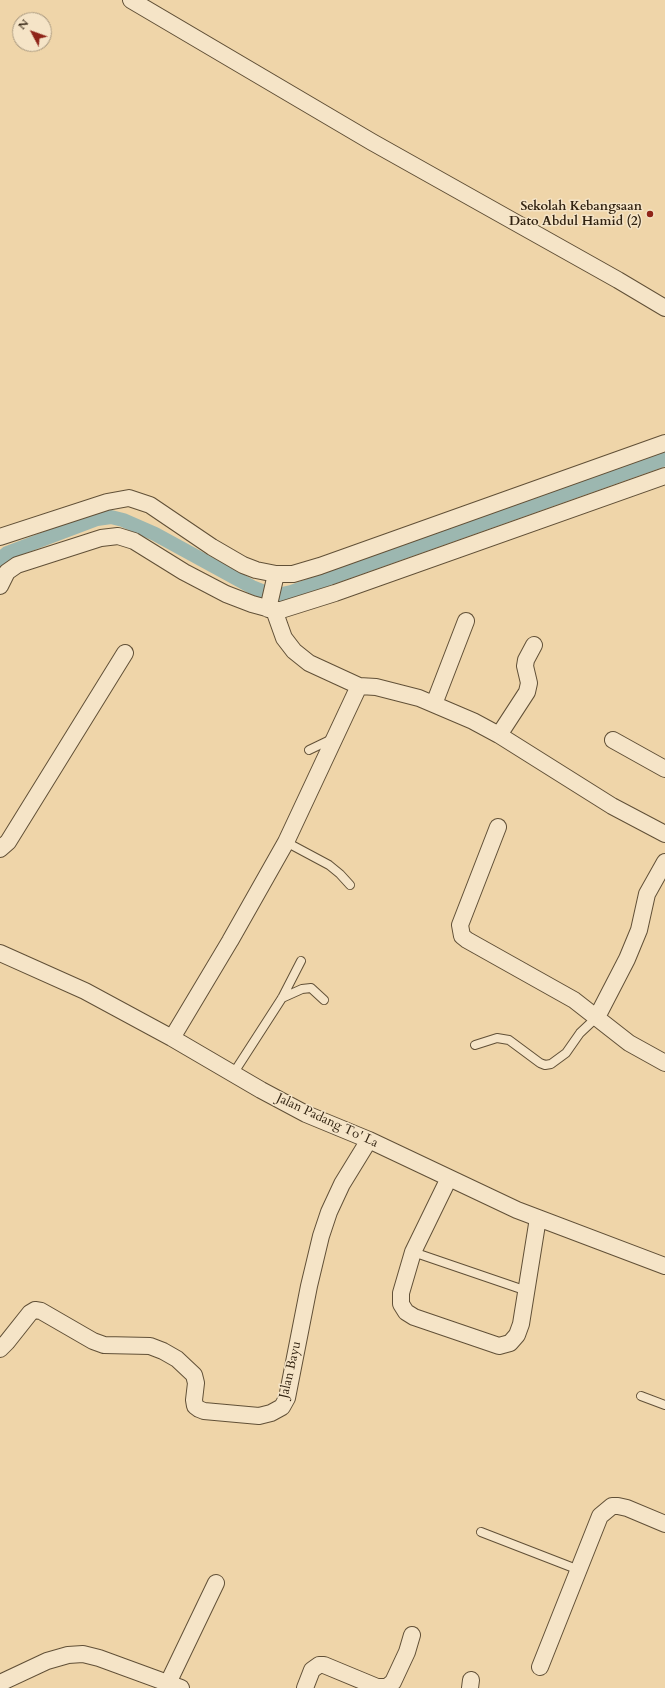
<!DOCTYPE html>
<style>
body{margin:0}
#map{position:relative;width:665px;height:1688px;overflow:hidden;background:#efd5a9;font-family:Cardo,serif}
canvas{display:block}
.north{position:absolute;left:12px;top:12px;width:40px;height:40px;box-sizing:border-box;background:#f5e4c7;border:1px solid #a7977e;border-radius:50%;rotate:311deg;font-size:11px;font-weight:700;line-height:16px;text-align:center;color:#322311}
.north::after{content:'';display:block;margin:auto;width:14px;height:18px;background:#8f2418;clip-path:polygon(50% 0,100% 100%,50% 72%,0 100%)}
</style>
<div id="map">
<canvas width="665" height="1688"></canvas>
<div class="north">N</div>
</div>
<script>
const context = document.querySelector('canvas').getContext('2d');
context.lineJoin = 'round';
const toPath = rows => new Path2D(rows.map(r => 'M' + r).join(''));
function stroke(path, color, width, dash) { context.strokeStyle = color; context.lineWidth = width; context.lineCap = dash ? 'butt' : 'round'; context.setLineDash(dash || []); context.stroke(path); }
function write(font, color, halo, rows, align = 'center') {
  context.font = font + ' Cardo,serif'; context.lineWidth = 3; context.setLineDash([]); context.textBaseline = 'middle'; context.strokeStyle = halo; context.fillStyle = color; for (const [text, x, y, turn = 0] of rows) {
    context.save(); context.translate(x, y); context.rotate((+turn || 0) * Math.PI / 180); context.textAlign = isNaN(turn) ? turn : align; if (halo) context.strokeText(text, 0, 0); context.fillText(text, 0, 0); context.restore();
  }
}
const canal = toPath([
 [0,559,7,553,97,519,111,517,123,520,155,534,252,587,267,593,282,594,291,592,665,459]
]);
const service = toPath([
 [309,750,334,738],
 [286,842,329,865,340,874,350,885],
 [282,998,302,989,311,988,324,1000],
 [475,1045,497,1038,509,1040,540,1063,545,1065,551,1064,566,1053,580,1033,597,1017],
 [233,1074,282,998,301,961],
 [413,1252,527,1291],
 [641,1396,665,1405],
 [481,1532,579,1570]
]);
const minor = toPath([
 [131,0,372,142,618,280,665,308],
 [0,537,107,502,129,498,150,505,212,547,243,565,256,570,276,574,293,574,320,566,665,443],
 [0,586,7,572,17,565,101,538,118,536,134,541,184,572,226,594,252,604,274,610,281,610,335,593,665,476],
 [268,609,276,574],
 [274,610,284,638,294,651,309,663,359,686,376,687,419,698,473,721,499,735,612,806,665,834],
 [434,704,466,621],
 [499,735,527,692,529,683,525,666,526,660,534,645],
 [613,740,665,769],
 [498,827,460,925,462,936,467,940,574,1000,629,1043,665,1063],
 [0,849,8,842,125,653],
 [0,953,85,991,172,1038,261,1090,306,1114,369,1140,517,1210,665,1266],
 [597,1017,627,959,639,930,647,894,665,862],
 [172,1038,230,941,286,842,359,686],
 [449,1178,413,1252,401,1293,401,1304,406,1312,414,1317,499,1346,510,1343,517,1335,521,1324,538,1218],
 [0,1349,7,1342,30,1313,35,1310,41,1311,93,1341,104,1345,150,1346,163,1351,177,1359,194,1375,196,1383,194,1400,195,1406,199,1409,204,1411,259,1416,271,1413,282,1407,287,1398,309,1286,321,1236,329,1212,342,1184,369,1140],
 [540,1667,600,1516,612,1506,618,1506,627,1508,665,1524],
 [0,1683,47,1661,68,1655,83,1654,99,1658,181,1688],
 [168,1683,216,1583],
 [305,1688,312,1670,319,1665,324,1665,377,1687,387,1687,393,1682,407,1652,412,1635],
 [470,1688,471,1680]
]);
const markers = [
 [650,214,4,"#8f2418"]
];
const poiNames = [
 ["Sekolah Kebangsaan",642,207],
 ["Dato Abdul Hamid (2)",642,222]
];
const streetNames = [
 ["Jalan Padang To' La",327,1121,25],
 ["Jalan Bayu",291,1370,-77]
];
stroke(canal, '#9cb7b0', 14);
stroke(service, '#615037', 10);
stroke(minor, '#615037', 18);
stroke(service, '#f5e4c7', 8);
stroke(minor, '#f5e4c7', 16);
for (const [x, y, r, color] of markers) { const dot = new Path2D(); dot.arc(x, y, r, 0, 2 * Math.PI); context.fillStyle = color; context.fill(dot); stroke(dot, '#f5e4c7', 1.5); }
write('bold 13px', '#322311', '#f5e4c7', poiNames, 'right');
write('13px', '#322311', '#f5e4c7', streetNames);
</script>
